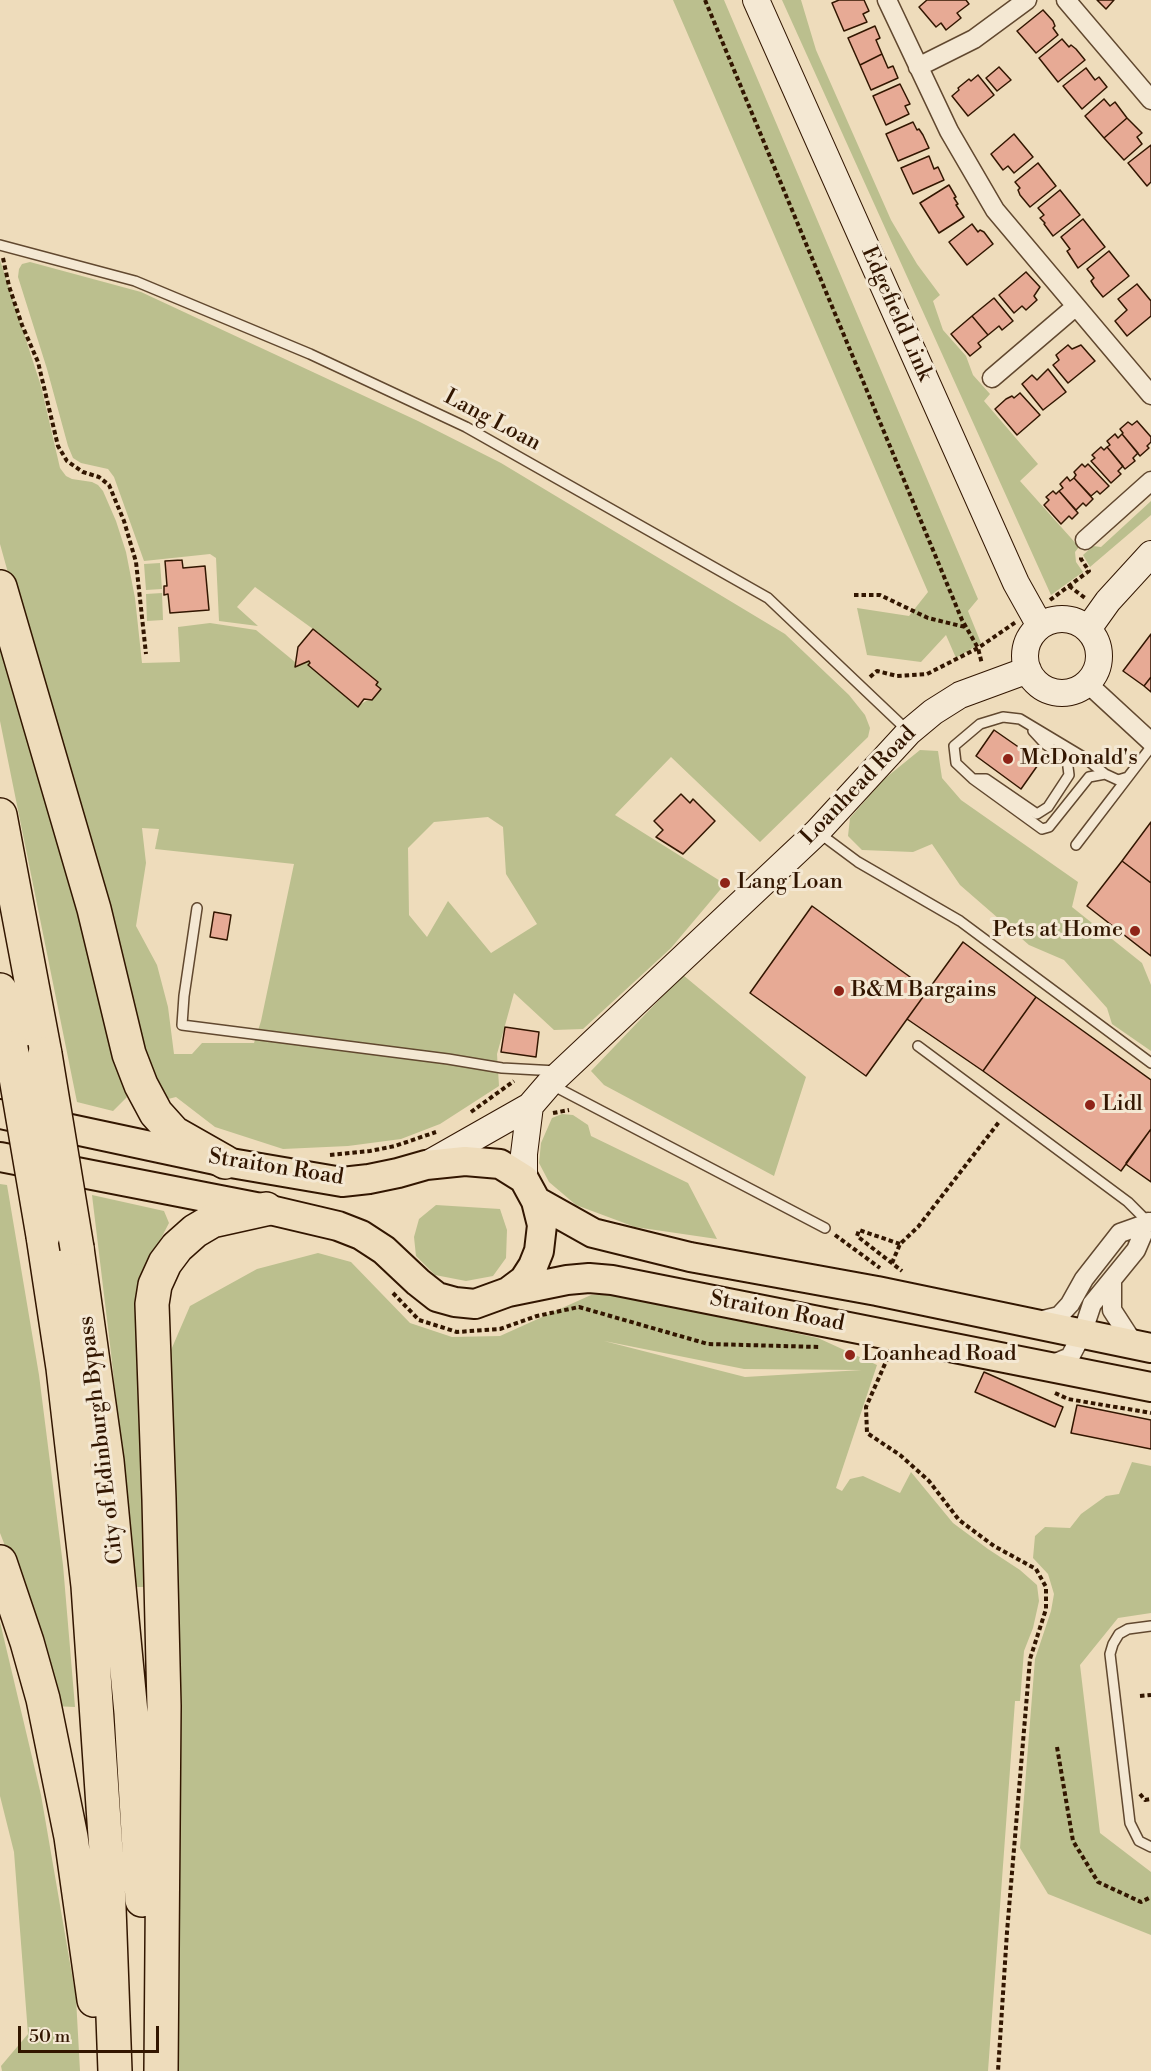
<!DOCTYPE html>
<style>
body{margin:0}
#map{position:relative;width:1151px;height:2071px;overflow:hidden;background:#eedcbb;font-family:"Libre Bodoni",serif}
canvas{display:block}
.scale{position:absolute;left:18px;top:2026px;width:141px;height:27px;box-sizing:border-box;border:3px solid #321600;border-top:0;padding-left:8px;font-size:18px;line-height:21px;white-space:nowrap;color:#321600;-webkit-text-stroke:4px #f4e8d3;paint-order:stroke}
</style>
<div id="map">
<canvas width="1151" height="2071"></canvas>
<div class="scale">50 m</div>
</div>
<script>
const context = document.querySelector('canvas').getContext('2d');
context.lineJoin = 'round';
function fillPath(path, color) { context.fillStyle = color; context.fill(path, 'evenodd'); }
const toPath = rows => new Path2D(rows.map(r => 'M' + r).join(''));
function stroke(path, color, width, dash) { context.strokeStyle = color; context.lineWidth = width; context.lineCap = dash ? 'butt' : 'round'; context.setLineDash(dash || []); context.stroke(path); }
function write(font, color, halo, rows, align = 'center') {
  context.font = font + ' "Libre Bodoni",serif'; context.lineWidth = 6; context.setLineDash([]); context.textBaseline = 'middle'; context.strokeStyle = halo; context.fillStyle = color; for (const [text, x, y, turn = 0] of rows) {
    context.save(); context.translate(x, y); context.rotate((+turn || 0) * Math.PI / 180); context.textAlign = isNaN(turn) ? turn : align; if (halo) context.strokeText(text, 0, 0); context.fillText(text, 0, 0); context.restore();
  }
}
const green = toPath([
 [673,0,724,0,978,599,968,611,981,643,956,658,946,635,921,662,867,655,857,608,909,616,928,592],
 [782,0,801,0,816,50,891,220,917,264,940,295,933,301,943,330,966,356,973,375,990,394,984,401,1038,464,1020,481,1079,547,1075,552,1076,562,1083,572,1051,595],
 [0,260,41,386,60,468,66,476,72,479,92,482,98,485,103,491,116,521,126,552,135,598,142,663,180,662,178,627,210,623,256,630,295,662,295,667,309,661,310,663,308,666,358,706,366,701,372,700,381,689,376,685,378,681,313,629,255,587,237,607,258,626,219,621,216,558,210,554,144,561,114,477,108,469,81,463,73,458,68,446,47,369,18,277,19,269,22,264,30,262,141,292,418,421,501,463,785,634,849,695,865,715,870,728,868,737,760,842,671,757,615,815,725,884,671,948,583,1029,554,1030,514,993,497,1054,499,1086,440,1124,401,1139,348,1146,283,1149,215,1127,176,1097,164,1100,140,1048,0,544],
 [488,817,503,827,506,874,537,924,491,953,448,901,427,937,409,915,408,848,434,822],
 [142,828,159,829,155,849,294,864,261,1021,254,1043,202,1043,192,1054,174,1054,168,1007,157,965,136,926,146,863],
 [1151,501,1151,515,1090,567,1083,555,1093,546,1101,547],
 [160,563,162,589,146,590,144,564],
 [162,593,163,620,147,621,146,594],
 [0,648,62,853,127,1097,113,1111,77,1102,0,721],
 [920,750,938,751,942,778,961,800,1078,882,1072,907,1142,963,1151,985,1151,1051,1112,1024,1107,1008,1064,960,1029,945,960,885,932,844,913,852,862,850,848,836,850,818,883,780],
 [683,975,806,1077,774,1176,604,1085,591,1071],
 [562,1114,573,1115,588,1125,591,1136,688,1183,717,1239,635,1227,576,1205,549,1182,539,1163,541,1143,552,1118],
 [0,1184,7,1185,39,1375,63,1565,75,1707,52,1706,28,1605,0,1533],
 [92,1195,164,1211,169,1223,145,1269,150,1587,136,1587,111,1353],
 [436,1205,500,1209,507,1230,506,1258,493,1276,466,1281,435,1275,416,1256,414,1237,419,1219],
 [318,1253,351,1262,410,1323,452,1337,500,1336,591,1295,617,1295,818,1338,877,1365,836,1488,842,1491,850,1479,863,1476,900,1493,911,1472,953,1523,988,1549,1020,1570,1037,1585,1039,1601,1033,1628,1024,1651,1020,1701,1015,1701,988,2071,179,2071,168,1357,190,1306,257,1269],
 [604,1341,744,1369,862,1370,745,1377],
 [1132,1462,1151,1466,1151,1613,1118,1618,1080,1665,1100,1833,1151,1872,1151,1935,1048,1894,1020,1848,1035,1659,1051,1611,1054,1594,1048,1574,1033,1558,1035,1536,1045,1527,1070,1528,1081,1514,1106,1496,1119,1494],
 [0,1622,41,1795,76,1998,80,2071,2,2071,1,2066,28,2034,14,1852,0,1796]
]);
const building = toPath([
 [839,0,864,0,869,11,863,14,867,22,844,31,832,3,839,0],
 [927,0,966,0,969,4,957,13,961,18,946,30,941,23,936,27,919,7,927,0],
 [1097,0,1114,0,1106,9,1097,0],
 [1043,10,1053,21,1055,26,1053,28,1058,35,1036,53,1017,31,1043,10],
 [875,26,880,38,876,40,882,54,860,65,848,38,875,26],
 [1062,39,1069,47,1071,45,1076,49,1085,60,1058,82,1039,58,1062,39],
 [882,54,888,68,893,66,898,78,871,90,860,65,882,54],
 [999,67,1011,80,997,91,986,78,999,67],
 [1086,68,1095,80,1099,77,1107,87,1082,109,1063,86,1086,68],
 [978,75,994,95,968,116,952,96,959,90,958,88,969,79,971,81,978,75],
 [900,84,910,104,905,106,909,114,886,125,873,96,900,84],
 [1104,99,1110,106,1115,102,1127,118,1104,138,1085,116,1104,99],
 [1127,118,1142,133,1137,137,1142,144,1124,160,1104,138,1127,118],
 [913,122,917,130,919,129,923,135,929,148,898,161,886,134,913,122],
 [1014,134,1033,157,1014,173,1008,166,1003,170,991,154,1014,134],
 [1151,145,1151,182,1147,186,1128,163,1151,145],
 [929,156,934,169,938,167,944,180,913,194,901,168,929,156],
 [1038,163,1056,186,1030,207,1020,195,1018,190,1020,188,1015,182,1038,163],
 [949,185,956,197,954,198,958,204,956,205,964,217,939,233,920,203,949,185],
 [1060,190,1080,215,1053,236,1044,224,1045,223,1040,218,1044,215,1038,208,1060,190],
 [1083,219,1105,247,1078,268,1067,251,1070,249,1061,237,1083,219],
 [972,224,978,232,980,230,984,232,993,244,967,265,949,242,972,224],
 [1109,251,1129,276,1103,297,1094,286,1091,281,1094,278,1087,269,1109,251],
 [1026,272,1040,287,1034,296,1037,300,1026,310,1022,306,1014,313,999,295,1026,272],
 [1137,284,1151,301,1151,316,1127,336,1115,321,1127,310,1118,299,1137,284],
 [994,298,1013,321,1002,330,999,326,988,335,972,316,994,298],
 [972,316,988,335,978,343,981,347,970,356,951,334,972,316],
 [1068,345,1072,349,1081,345,1095,361,1068,383,1053,365,1059,360,1056,355,1068,345],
 [1048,369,1066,392,1043,410,1022,384,1032,375,1037,380,1048,369],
 [1020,393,1040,415,1017,435,995,409,1006,399,1012,396,1014,398,1020,393],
 [1137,421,1151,437,1151,442,1147,446,1149,448,1140,456,1122,434,1123,433,1120,429,1128,422,1132,425,1137,421],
 [1115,434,1118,438,1122,434,1138,453,1133,458,1135,461,1125,469,1107,447,1110,445,1107,441,1115,434],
 [1101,447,1104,450,1107,447,1123,466,1118,471,1121,474,1111,483,1091,461,1095,458,1092,455,1101,447],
 [1082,464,1085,467,1088,464,1109,486,1100,494,1097,491,1091,496,1074,478,1076,475,1074,472,1082,464],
 [1067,477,1070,481,1074,478,1093,499,1086,506,1083,503,1076,510,1059,491,1063,488,1060,484,1067,477],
 [1053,491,1056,494,1059,491,1078,513,1072,519,1069,516,1061,524,1044,505,1049,500,1046,497,1053,491],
 [182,560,183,568,205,566,209,610,170,613,168,594,164,595,164,586,167,586,165,561,182,560],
 [313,629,378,682,376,685,381,689,372,700,364,699,358,707,308,665,310,663,309,661,295,667,298,647,313,629],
 [1151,634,1151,677,1144,686,1123,671,1151,634],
 [1151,677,1151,692,1144,686,1151,677],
 [994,730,1040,762,1021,789,976,756,994,730],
 [681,794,690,803,693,799,715,821,683,854,656,837,663,830,654,821,681,794],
 [1151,822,1151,883,1122,861,1151,822],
 [1122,861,1151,883,1151,956,1087,906,1122,861],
 [812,906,928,990,866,1076,750,993,812,906],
 [214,912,231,915,227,940,210,937,214,912],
 [963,942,1036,997,983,1071,907,1019,963,942],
 [1036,997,1151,1080,1151,1129,1121,1171,983,1071,1036,997],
 [505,1027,539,1032,536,1057,501,1052,505,1027],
 [1151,1129,1151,1182,1127,1165,1126,1163,1151,1129],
 [984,1372,1063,1407,1055,1427,975,1392,984,1372],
 [1077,1405,1151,1420,1151,1449,1071,1433,1077,1405]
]);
const path = toPath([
 [705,0,962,620,978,648,982,664],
 [3,258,9,286,22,325,38,362,58,446,67,461,83,472,99,477,109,485,124,521,136,562,146,654],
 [1069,586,1085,598],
 [854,595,880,595,928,618,965,627],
 [1050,600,1089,571,1081,559,1081,555],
 [870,677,877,671,897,676,927,674,978,648,1016,622],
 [471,1112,514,1081],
 [553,1113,569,1110],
 [330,1155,370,1151,395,1146,436,1132],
 [835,1235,880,1268],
 [900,1244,859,1230,857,1236,902,1271],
 [892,1263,900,1244,918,1227,999,1122],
 [393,1293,419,1320,457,1332,500,1329,537,1316,579,1307,708,1344,820,1347],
 [888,1357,866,1407,867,1433,900,1455,929,1481,959,1520,994,1546,1036,1569,1046,1587,1046,1609,1030,1659,1007,1932,998,2071],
 [1055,1393,1068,1399,1151,1413],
 [1140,1696,1151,1695],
 [1057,1747,1073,1841,1098,1882,1141,1902,1151,1897],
 [1140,1794,1145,1800,1151,1799]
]);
const lane = toPath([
 [0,245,135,281,310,354,466,427,768,598,908,731],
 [1105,774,1089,777,1049,827,1042,829,973,779,956,763,954,746,980,724,1003,717,1020,719,1085,758,1105,774,1118,780,1128,777],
 [973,779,986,779,1037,814,1048,807,1069,775,1067,759,1045,744,1033,731],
 [819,833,858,862,960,921,1151,1063],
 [1076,845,1151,747],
 [197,908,184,996,182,1025,448,1059,502,1068,557,1071],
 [918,1046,1128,1202,1148,1222,1149,1221],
 [550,1084,825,1228],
 [1151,1626,1128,1629,1119,1634,1113,1644,1110,1654,1130,1823,1139,1841,1151,1847]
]);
const street = toPath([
 [887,0,949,131,995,210,1151,395],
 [1066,0,1151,100],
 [918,67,974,39,1027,0],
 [992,378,1075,307],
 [1085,540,1151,481],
 [1087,683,1151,742],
 [1112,1280,1112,1310,1134,1344],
 [1039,1321,1059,1316,1070,1304,1084,1279,1120,1233,1151,1222],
 [1048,1366,1070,1357,1082,1334,1092,1304,1136,1250,1148,1222]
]);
const secondary = toPath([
 [756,0,1016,583,1040,626],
 '1025 656a37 37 0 1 1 74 0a37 37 0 1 1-74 0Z',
 [1088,629,1108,601,1151,554],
 [426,1165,530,1106,549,1084,817,832,909,732,933,712,960,695,1028,670],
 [524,1179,524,1154,530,1106]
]);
const primary = toPath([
 [0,1114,225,1162,342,1182,369,1179,398,1173,426,1165,465,1161,500,1164,524,1179,536,1201,542,1225,539,1251,533,1266,524,1280,508,1292],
 [0,1157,266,1209,338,1226,361,1235,384,1250,418,1282,437,1297,455,1302,475,1304,508,1292,567,1280,589,1278,612,1280,1151,1387],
 [536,1201,593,1233,690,1257,877,1291,1151,1348]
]);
const highway = toPath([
 [0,587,94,909,129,1054,141,1085,156,1113,174,1133,225,1162],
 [0,815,45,1054],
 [0,990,11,1048],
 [43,1236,63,1368,88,1586,108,1880,115,2071],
 [77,1248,107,1461,131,1713,142,1900],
 [0,1562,27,1642,43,1699,71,1837,94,2000],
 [161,2071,164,1706,159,1499,152,1304,155,1285,165,1263,177,1247,195,1231,212,1221,266,1209]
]);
const highwayBridge = toPath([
 [11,1048,43,1236],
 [45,1054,77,1248]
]);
const markers = [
 [1008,759,6,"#8f2418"],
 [725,883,6,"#8f2418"],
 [1135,931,6,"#8f2418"],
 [839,991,6,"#8f2418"],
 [1090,1105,6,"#8f2418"],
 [850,1355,6,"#8f2418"]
];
const streetNames = [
 ["Edgefield Link",896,314,66],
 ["Lang Loan",492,421,28],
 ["Loanhead Road",859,786,-46],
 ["Straiton Road",276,1168,9],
 ["Straiton Road",777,1312,11],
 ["City of Edinburgh Bypass",102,1440,-97]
];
const poiNames = [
 ["McDonald's",1020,759],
 ["Lang Loan",737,883],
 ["Pets at Home",1123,931,"right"],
 ["B&M Bargains",851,991],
 ["Lidl",1102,1105],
 ["Loanhead Road",862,1355]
];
fillPath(green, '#bbbf8e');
fillPath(building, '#e7aa95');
stroke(building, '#321600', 1.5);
stroke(lane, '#61482f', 12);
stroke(street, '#61482f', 21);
stroke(secondary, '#321600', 28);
stroke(primary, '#321600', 32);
stroke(highway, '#321600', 36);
stroke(path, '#321600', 4, [4.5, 3]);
stroke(lane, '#f4e8d3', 9);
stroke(street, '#f4e8d3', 18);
stroke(secondary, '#f4e8d3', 26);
stroke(primary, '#eedcbb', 28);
stroke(highway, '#eedcbb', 33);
stroke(highwayBridge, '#321600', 36, []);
stroke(highwayBridge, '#eedcbb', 33);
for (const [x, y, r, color] of markers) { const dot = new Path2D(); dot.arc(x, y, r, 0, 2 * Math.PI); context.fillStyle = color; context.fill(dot); stroke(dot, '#f4e8d3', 2); }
write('22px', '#321600', '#f4e8d3', streetNames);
write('22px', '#321600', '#f4e8d3', poiNames, 'left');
</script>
